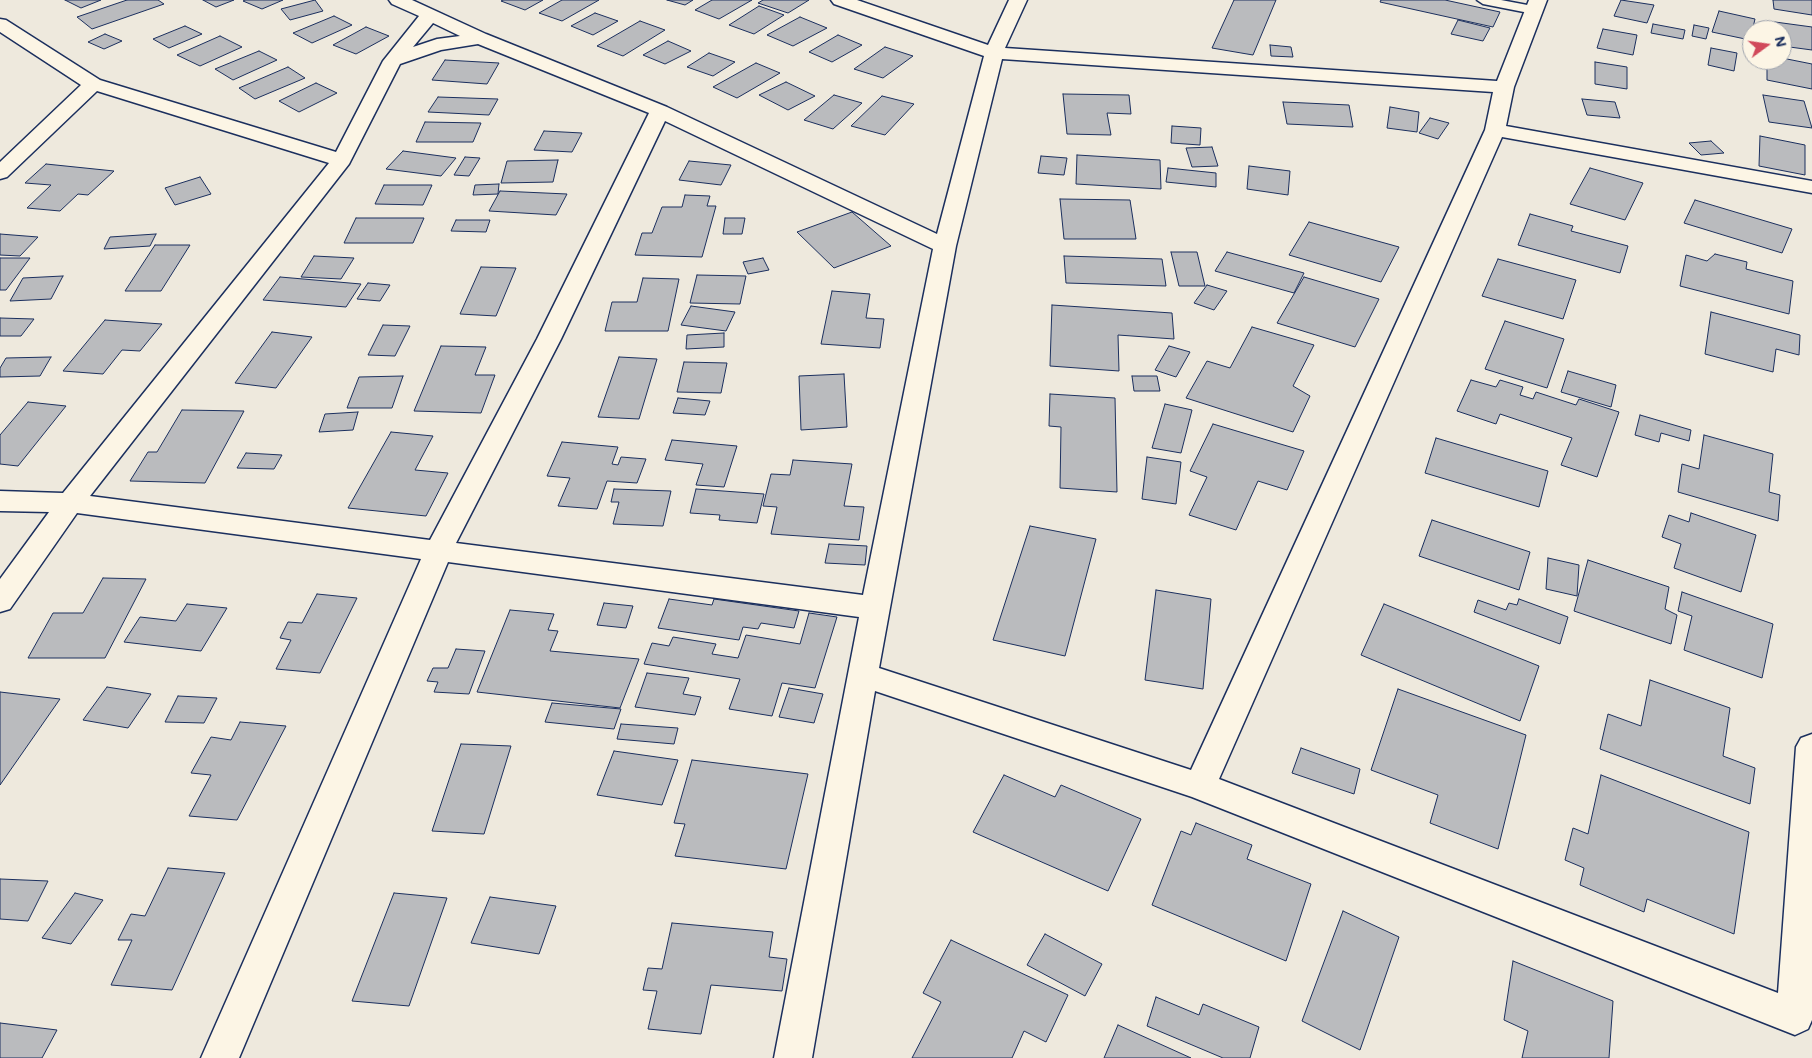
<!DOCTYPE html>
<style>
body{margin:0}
#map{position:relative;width:1812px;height:1058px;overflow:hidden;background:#eee9dd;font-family:Mali,sans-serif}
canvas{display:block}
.north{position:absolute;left:1742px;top:20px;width:50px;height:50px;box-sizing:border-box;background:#fcf5e5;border:1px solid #a2a6af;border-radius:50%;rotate:76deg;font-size:14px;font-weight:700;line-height:20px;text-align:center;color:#1b2f5e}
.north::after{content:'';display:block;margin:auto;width:18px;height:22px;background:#d1495b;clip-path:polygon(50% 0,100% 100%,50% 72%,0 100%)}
</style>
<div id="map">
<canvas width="1812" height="1058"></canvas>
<div class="north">N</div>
</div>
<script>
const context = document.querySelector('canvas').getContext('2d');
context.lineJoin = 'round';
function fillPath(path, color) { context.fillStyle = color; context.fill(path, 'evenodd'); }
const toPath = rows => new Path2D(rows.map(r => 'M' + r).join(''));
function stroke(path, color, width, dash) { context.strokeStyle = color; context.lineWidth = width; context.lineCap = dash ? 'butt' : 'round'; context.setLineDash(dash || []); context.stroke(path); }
const building = toPath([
 [65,0,101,0,81,8,65,0],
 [127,0,158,0,164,4,92,29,77,17,127,0],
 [203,0,234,0,216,7,203,0],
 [245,0,283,0,262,9,243,1,245,0],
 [315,0,323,11,290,20,281,9,315,0],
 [503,0,543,0,525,10,501,1,503,0],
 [562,0,599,0,562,21,539,13,562,0],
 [667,0,693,0,685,5,667,0],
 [712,0,752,0,719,19,695,10,712,0],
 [763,0,809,0,788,13,758,3,763,0],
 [1234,0,1276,0,1253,55,1212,48,1234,0],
 [1381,0,1445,0,1500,12,1493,27,1380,2,1381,0],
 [1621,0,1654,5,1647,23,1614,16,1621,0],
 [1773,0,1812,0,1812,15,1774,9,1773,0],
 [759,6,784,15,754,34,729,25,759,6],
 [1719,11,1755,19,1750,40,1712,32,1719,11],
 [595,13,618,21,593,35,571,26,595,13],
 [334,16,352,25,312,43,293,33,334,16],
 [800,17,827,28,793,46,767,35,800,17],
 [1458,20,1490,28,1483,41,1451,34,1458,20],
 [640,21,665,30,623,56,597,46,640,21],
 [1775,22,1812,27,1812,50,1782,46,1782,30,1777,30,1775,22],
 [1653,24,1685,30,1683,39,1651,33,1653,24],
 [1694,25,1709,28,1706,39,1692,36,1694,25],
 [185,26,202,34,169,48,153,39,185,26],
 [366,27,389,36,356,54,333,45,366,27],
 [1603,29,1637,35,1633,55,1597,48,1603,29],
 [105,34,122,41,104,49,88,42,105,34],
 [838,35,862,45,832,62,809,52,838,35],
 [220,36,242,47,200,66,177,55,220,36],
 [668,41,691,51,665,64,643,55,668,41],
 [1270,45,1291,47,1293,57,1271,56,1270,45],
 [885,47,913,56,883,78,854,69,885,47],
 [1711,48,1737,53,1734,71,1708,65,1711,48],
 [259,51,277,60,233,80,215,69,259,51],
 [709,53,735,62,713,76,687,67,709,53],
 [1782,58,1812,64,1812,89,1767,80,1767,60,1782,58],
 [445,60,499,63,487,84,432,80,445,60],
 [1595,62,1627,67,1627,89,1595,84,1595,62],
 [756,63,780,73,737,98,713,87,756,63],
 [288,67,305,78,255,99,239,88,288,67],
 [786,82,815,96,788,110,759,95,786,82],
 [316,83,337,93,299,112,279,101,316,83],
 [1063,94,1129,95,1131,114,1107,113,1111,135,1067,134,1063,94],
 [834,95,862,103,833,129,804,120,834,95],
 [1763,95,1804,101,1812,128,1769,122,1763,95],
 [882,96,914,104,885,135,851,126,882,96],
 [438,97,498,99,489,115,428,112,438,97],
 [1582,99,1615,102,1620,118,1587,115,1582,99],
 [1283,102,1349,105,1353,127,1287,124,1283,102],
 [1390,107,1419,112,1417,132,1387,128,1390,107],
 [1430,118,1449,123,1438,139,1419,133,1430,118],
 [425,122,481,123,473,142,416,142,425,122],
 [1172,126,1201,128,1200,145,1171,143,1172,126],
 [544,131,582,133,572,152,534,150,544,131],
 [1760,136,1805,145,1805,175,1759,166,1760,136],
 [1711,141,1724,153,1701,155,1689,143,1711,141],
 [1212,147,1218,166,1192,167,1186,148,1212,147],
 [403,151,456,158,441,176,386,169,403,151],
 [1077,155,1160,160,1161,189,1076,184,1077,155],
 [1041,156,1067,158,1064,175,1038,173,1041,156],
 [465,157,480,158,469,176,454,175,465,157],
 [558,160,553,182,501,183,507,161,558,160],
 [689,161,731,165,721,185,679,180,689,161],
 [46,164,114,171,88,195,78,194,60,211,27,208,51,185,25,183,46,164],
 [1249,166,1290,171,1288,195,1247,189,1249,166],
 [1168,168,1216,173,1216,187,1166,182,1168,168],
 [1590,168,1643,183,1625,220,1570,204,1590,168],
 [200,177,211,194,175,205,165,188,200,177],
 [499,184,498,194,473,195,475,185,499,184],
 [384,185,432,185,423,205,375,204,384,185],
 [500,191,567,194,556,215,489,211,500,191],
 [685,195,710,196,707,206,716,206,702,257,635,255,642,233,652,233,662,207,682,207,685,195],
 [1060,199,1130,200,1136,239,1064,239,1060,199],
 [1695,200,1792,229,1782,253,1684,223,1695,200],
 [852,212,891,246,834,268,797,232,852,212],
 [1530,214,1573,226,1571,231,1628,246,1620,273,1518,245,1530,214],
 [356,218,424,218,413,243,344,243,356,218],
 [725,218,745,218,742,234,723,234,725,218],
 [456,220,490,220,486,232,451,231,456,220],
 [1309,222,1399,247,1381,282,1289,255,1309,222],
 [0,234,38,237,20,256,0,255,0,234],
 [156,234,150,246,104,249,110,237,156,234],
 [155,245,190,245,161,291,125,291,155,245],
 [1171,252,1197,252,1205,286,1179,286,1171,252],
 [1227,252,1304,273,1294,293,1215,271,1227,252],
 [1715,254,1747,262,1746,269,1793,281,1789,314,1680,286,1686,255,1707,261,1715,254],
 [314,256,354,258,341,279,301,277,314,256],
 [1064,256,1162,259,1166,286,1066,283,1064,256],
 [0,258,30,258,6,290,0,290,0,258],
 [763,258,769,270,748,274,743,262,763,258],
 [1498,259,1576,280,1563,319,1482,296,1498,259],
 [481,267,516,268,496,316,460,314,481,267],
 [697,275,746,276,740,304,690,303,697,275],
 [63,276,51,299,10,301,23,278,63,276],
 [280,277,361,284,346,307,263,300,280,277],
 [1304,277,1379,299,1355,347,1277,323,1304,277],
 [643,278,679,279,668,331,605,331,612,302,637,302,643,278],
 [368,283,390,285,380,301,357,299,368,283],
 [1207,285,1227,291,1214,310,1194,303,1207,285],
 [832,291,870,294,866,318,884,319,880,348,821,344,832,291],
 [1052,305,1172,313,1174,339,1118,335,1119,371,1050,366,1052,305],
 [691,306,735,312,726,331,681,325,691,306],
 [1711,312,1800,335,1799,355,1776,349,1773,372,1705,354,1711,312],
 [0,318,34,319,21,336,0,336,0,318],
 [105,320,162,324,140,351,122,350,103,374,63,371,105,320],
 [1505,321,1564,339,1547,388,1485,369,1505,321],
 [383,325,410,326,395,356,368,355,383,325],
 [1252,327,1314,345,1293,386,1310,396,1293,432,1186,398,1207,361,1230,368,1252,327],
 [272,332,312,337,276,388,235,383,272,332],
 [724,333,724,347,686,349,687,335,724,333],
 [441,346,486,347,475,375,495,375,481,413,414,411,441,346],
 [1169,346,1190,352,1176,377,1155,370,1169,346],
 [51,357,40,376,0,377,0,368,6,358,51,357],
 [619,357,657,359,639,419,598,417,619,357],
 [684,362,727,363,721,393,677,392,684,362],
 [1568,371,1616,385,1611,407,1561,392,1568,371],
 [844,374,847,427,801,430,799,376,844,374],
 [403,376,392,408,347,408,359,377,403,376],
 [1132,376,1157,376,1160,391,1134,391,1132,376],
 [1471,380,1496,387,1500,380,1523,387,1520,395,1533,399,1536,392,1576,405,1579,399,1619,412,1597,477,1561,465,1572,438,1500,414,1496,424,1457,411,1471,380],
 [1050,394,1115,398,1117,492,1060,488,1061,427,1049,426,1050,394],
 [678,398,710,401,705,415,673,413,678,398],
 [28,402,66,406,18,466,0,464,0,435,28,402],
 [1165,404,1192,410,1181,453,1152,448,1165,404],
 [182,410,244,411,205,483,130,481,148,452,157,452,182,410],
 [358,412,353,430,319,432,325,414,358,412],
 [1640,415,1691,430,1689,441,1661,433,1659,442,1635,435,1640,415],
 [1213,424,1304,451,1287,490,1258,481,1236,530,1189,515,1207,477,1190,471,1213,424],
 [391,432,433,436,415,470,448,473,426,516,348,508,391,432],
 [1704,435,1773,454,1769,492,1780,495,1778,521,1678,492,1682,464,1699,469,1704,435],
 [1436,438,1548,471,1539,507,1425,473,1436,438],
 [672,440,737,446,724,487,696,485,703,464,665,460,672,440],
 [562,442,618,447,612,464,618,465,621,457,646,459,637,483,607,481,597,509,558,506,570,478,547,476,562,442],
 [246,453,282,455,274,469,237,468,246,453],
 [1147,457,1181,462,1176,504,1142,499,1147,457],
 [793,460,852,464,844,506,864,507,859,540,771,534,777,507,763,506,771,474,790,475,793,460],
 [614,489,671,491,663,526,613,524,619,502,611,502,614,489],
 [696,489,764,494,757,523,719,520,720,515,690,513,696,489],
 [1691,513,1756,535,1741,592,1674,568,1681,544,1662,537,1669,515,1689,522,1691,513],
 [1432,520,1530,552,1519,590,1419,556,1432,520],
 [1030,526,1096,539,1065,656,993,640,1030,526],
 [829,544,867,546,865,565,825,563,829,544],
 [1548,558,1579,565,1577,596,1546,589,1548,558],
 [1588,560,1669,587,1665,609,1677,615,1671,644,1574,611,1588,560],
 [103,578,146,579,105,658,28,658,53,613,83,613,103,578],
 [1156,590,1211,599,1203,689,1145,680,1156,590],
 [1682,592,1773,624,1762,678,1684,650,1692,616,1678,611,1682,592],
 [317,594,357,598,320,673,276,669,291,640,280,638,288,622,302,623,317,594],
 [669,599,712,605,714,599,799,611,794,628,761,623,758,629,743,627,739,640,658,628,669,599],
 [1519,599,1568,617,1560,644,1474,612,1478,600,1506,610,1509,603,1517,605,1519,599],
 [604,603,633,606,626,628,597,625,604,603],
 [187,604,227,608,201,651,124,642,140,617,176,621,187,604],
 [1384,604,1539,666,1520,721,1361,655,1384,604],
 [510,610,554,614,548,630,558,631,550,651,639,659,620,708,477,692,510,610],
 [809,613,837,617,815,688,782,683,772,716,729,709,740,679,644,664,652,643,669,646,673,637,716,644,712,654,738,658,746,635,800,644,809,613],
 [456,649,485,651,469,694,434,692,438,682,427,681,433,668,448,668,456,649],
 [647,673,689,678,683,694,701,697,695,715,635,707,647,673],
 [1650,680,1730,708,1723,756,1755,768,1750,804,1600,749,1608,714,1641,726,1650,680],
 [107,687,151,694,128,728,83,720,107,687],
 [789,688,823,694,814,723,779,717,789,688],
 [1398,689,1526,735,1498,849,1430,823,1438,795,1371,770,1398,689],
 [0,692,60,699,0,785,0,692],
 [178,696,217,698,204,723,165,722,178,696],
 [552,703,621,709,614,729,545,722,552,703],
 [240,722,286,726,237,820,189,816,211,775,191,773,211,737,231,740,240,722],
 [621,724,678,728,674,744,617,739,621,724],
 [461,744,511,746,484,834,432,831,461,744],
 [1301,748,1360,769,1354,794,1292,773,1301,748],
 [614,751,678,760,662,805,597,795,614,751],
 [692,760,808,774,786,869,675,856,685,824,674,823,692,760],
 [1004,775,1055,797,1061,785,1141,819,1108,891,973,832,1004,775],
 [1601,775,1749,832,1734,934,1647,899,1644,912,1580,885,1584,868,1565,860,1573,828,1588,834,1601,775],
 [1196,823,1252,845,1247,859,1311,884,1286,961,1152,905,1181,831,1191,835,1196,823],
 [168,868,225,873,172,990,111,985,132,940,118,940,131,914,145,916,168,868],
 [0,879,48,881,28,921,0,919,0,879],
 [75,893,103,900,71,944,42,938,75,893],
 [394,893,447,898,409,1006,352,1001,394,893],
 [490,897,556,906,539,954,471,943,490,897],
 [1343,911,1399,937,1360,1050,1302,1021,1343,911],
 [672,923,773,932,769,957,787,959,782,991,711,985,701,1034,648,1029,657,991,643,990,648,968,662,969,672,923],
 [1045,934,1102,964,1085,996,1027,965,1045,934],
 [951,940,1068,995,1046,1042,1024,1031,1012,1058,912,1058,941,1002,923,993,951,940],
 [1513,961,1613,1001,1609,1058,1522,1058,1528,1031,1504,1020,1513,961],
 [1156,997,1199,1015,1203,1004,1259,1027,1250,1058,1223,1058,1147,1026,1156,997],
 [0,1023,57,1030,42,1058,0,1058,0,1023],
 [1118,1025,1191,1058,1104,1058,1118,1025]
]);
const service = toPath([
 [1477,0,1501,0,1538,7,1540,10,1534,14,1483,4,1477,0]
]);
const minor = toPath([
 [389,0,412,0,486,34,667,107,937,234,984,56,834,4,831,0,857,0,988,45,1009,0,1027,0,1005,48,1497,81,1529,0,1547,0,1514,87,1506,126,1812,181,1812,193,1502,137,1219,779,1778,993,1796,747,1801,738,1812,734,1812,1020,1808,1029,1795,1035,1192,797,875,691,812,1058,774,1058,859,617,448,562,239,1058,201,1058,421,559,77,513,10,609,0,612,0,579,49,512,0,511,0,491,63,493,329,163,97,91,7,177,0,179,0,162,81,85,0,32,0,19,6,20,100,80,336,152,383,61,419,16,392,4,389,0],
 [433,23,460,36,437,39,413,47,433,23],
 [478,44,649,113,537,339,430,540,90,496,349,164,400,64,441,50,478,44],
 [1002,59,1493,92,1485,130,1191,770,879,668,956,246,1002,59],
 [665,121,933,249,863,595,456,543,561,339,665,121]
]);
fillPath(building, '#babbbe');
stroke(building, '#1b2f5e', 1);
stroke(service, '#1b2f5e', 3);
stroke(minor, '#1b2f5e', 3);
fillPath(service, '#fcf5e5');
fillPath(minor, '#fcf5e5');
</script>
